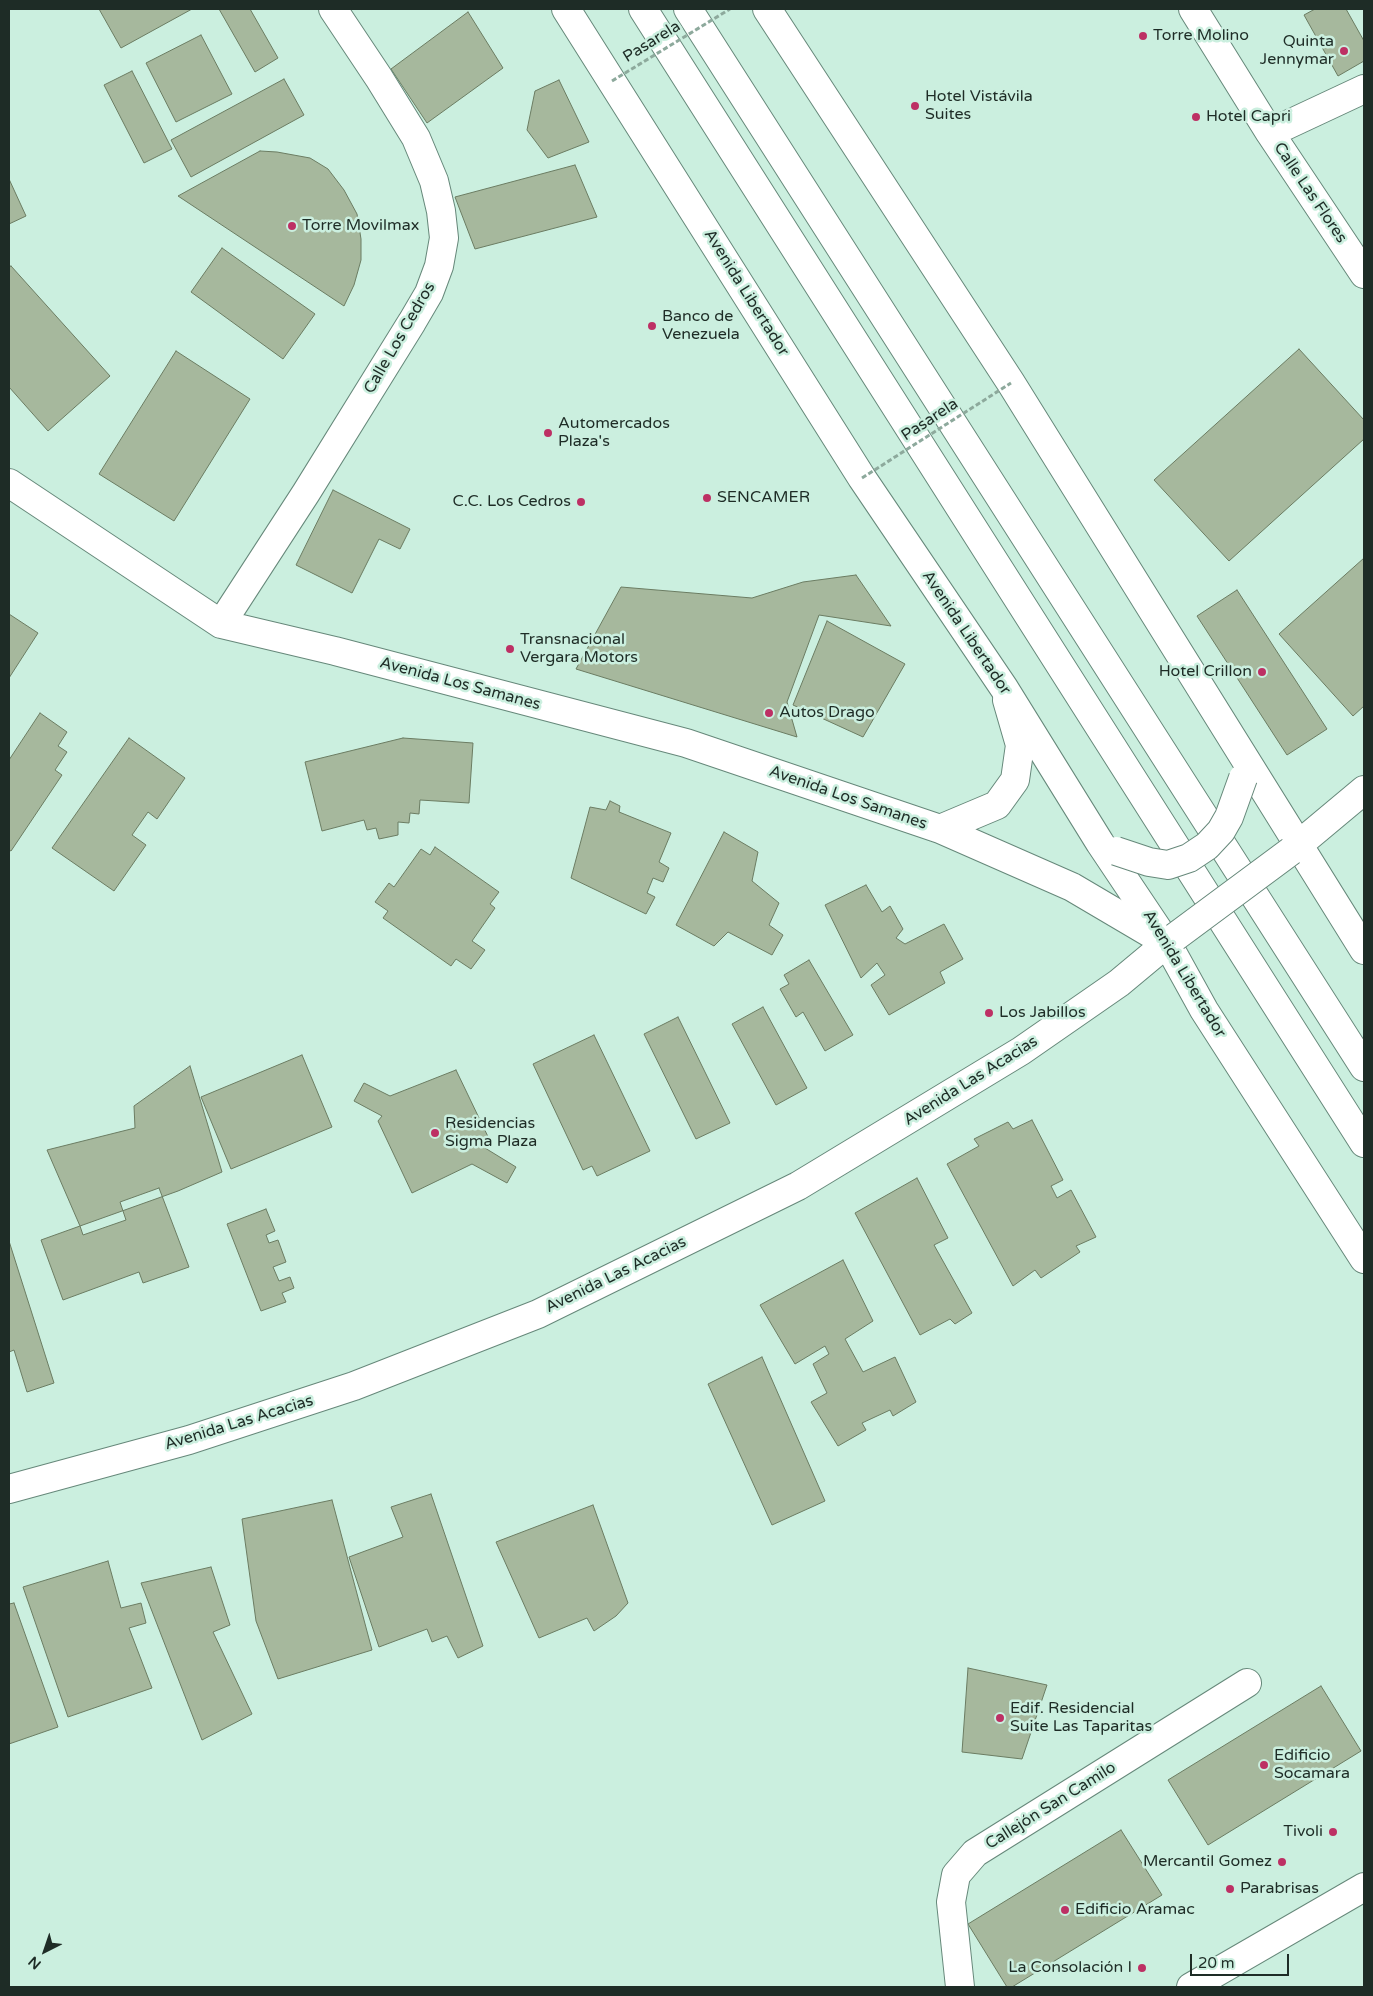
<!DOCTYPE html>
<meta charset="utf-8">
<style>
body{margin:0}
#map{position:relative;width:1373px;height:1996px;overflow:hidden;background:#cbefdf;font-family:"Varela Round",sans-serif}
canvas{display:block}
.frame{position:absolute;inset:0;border:10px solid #1e2c26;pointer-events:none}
.north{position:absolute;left:20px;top:1926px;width:50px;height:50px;-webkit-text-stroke:4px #cbefdf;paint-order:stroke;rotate:221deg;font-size:14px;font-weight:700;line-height:20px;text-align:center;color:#1e2c26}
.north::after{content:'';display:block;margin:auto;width:18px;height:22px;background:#1e2c26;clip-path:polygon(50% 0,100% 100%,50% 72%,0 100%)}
.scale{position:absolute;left:1190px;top:1954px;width:99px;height:22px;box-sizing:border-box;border:2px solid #1e2c26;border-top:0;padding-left:6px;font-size:15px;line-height:18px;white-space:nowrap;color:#1e2c26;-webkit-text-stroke:4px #cbefdf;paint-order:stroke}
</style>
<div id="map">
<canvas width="1373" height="1996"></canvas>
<div class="frame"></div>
<div class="north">N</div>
<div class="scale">20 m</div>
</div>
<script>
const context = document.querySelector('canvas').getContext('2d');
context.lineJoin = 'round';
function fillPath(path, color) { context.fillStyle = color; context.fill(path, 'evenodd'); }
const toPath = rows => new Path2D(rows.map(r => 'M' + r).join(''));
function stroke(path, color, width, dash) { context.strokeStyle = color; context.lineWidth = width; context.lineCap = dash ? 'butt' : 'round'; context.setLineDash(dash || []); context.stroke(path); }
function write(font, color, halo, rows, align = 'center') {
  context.font = font + ' "Varela Round",sans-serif'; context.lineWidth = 5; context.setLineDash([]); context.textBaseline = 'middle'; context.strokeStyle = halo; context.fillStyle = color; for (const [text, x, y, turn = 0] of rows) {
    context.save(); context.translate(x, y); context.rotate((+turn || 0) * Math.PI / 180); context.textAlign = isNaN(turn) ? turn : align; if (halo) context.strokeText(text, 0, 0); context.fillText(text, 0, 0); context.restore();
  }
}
const building = toPath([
 [99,9,192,9,121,48,99,9],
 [219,9,250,9,278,58,255,72,219,9],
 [1315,9,1346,9,1364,41,1364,61,1338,76,1304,15,1315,9],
 [468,12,503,68,427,123,391,69,468,12],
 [201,35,232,94,176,122,146,63,201,35],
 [132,71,172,149,144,163,104,85,132,71],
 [284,79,304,115,191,177,171,140,284,79],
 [559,80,589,142,548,158,527,130,535,91,559,80],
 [260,151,277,152,310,158,328,169,344,190,357,214,361,239,361,260,354,285,344,306,178,196,260,151],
 [575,165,597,217,475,249,455,197,575,165],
 [9,179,26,216,9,224,9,179],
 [222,248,315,314,283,359,191,292,222,248],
 [11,266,110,376,48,431,9,387,9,267,11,266],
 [1299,349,1364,420,1364,439,1229,561,1154,480,1299,349],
 [176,351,250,399,174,521,99,474,176,351],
 [333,490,410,529,400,549,379,539,352,593,296,565,333,490],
 [1364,558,1364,706,1353,716,1279,634,1364,558],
 [856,575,891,626,819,615,787,702,797,737,576,669,621,587,752,598,803,582,856,575],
 [1237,590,1327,729,1287,755,1197,616,1237,590],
 [9,614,38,633,9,678,9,614],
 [827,621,905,664,863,737,793,705,827,621],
 [40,713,67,732,58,746,67,752,55,770,62,775,11,851,9,850,9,760,40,713],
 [129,738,185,778,157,819,148,812,132,835,146,845,114,891,52,848,129,738],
 [403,738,473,743,469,803,420,800,419,814,410,813,409,823,398,822,398,835,379,839,376,828,367,830,364,820,322,831,305,762,403,738],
 [610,801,620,806,619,812,671,833,659,862,669,868,663,882,653,878,647,893,655,897,646,914,571,878,590,807,606,810,610,801],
 [724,832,758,852,752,881,779,903,769,925,783,935,772,955,728,932,714,946,676,925,724,832],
 [435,847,499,892,490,904,495,908,472,941,485,950,471,969,456,959,451,966,383,918,388,911,375,902,389,883,394,887,421,849,430,855,435,847],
 [866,885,882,912,890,906,903,929,896,938,905,944,944,924,963,959,940,972,945,983,889,1015,871,985,885,975,877,963,861,978,825,905,866,885],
 [809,960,853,1035,825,1051,803,1012,796,1017,780,989,789,984,784,975,809,960],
 [763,1007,807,1088,776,1105,732,1024,763,1007],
 [678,1017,730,1123,696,1139,644,1034,678,1017],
 [594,1035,650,1151,597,1176,592,1166,583,1170,533,1064,594,1035],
 [302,1055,332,1127,231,1169,201,1097,302,1055],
 [190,1066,222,1172,178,1191,80,1226,47,1150,135,1128,134,1106,190,1066],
 [456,1070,492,1145,485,1148,516,1167,507,1183,472,1164,412,1193,378,1121,382,1116,354,1101,364,1083,390,1096,456,1070],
 [1032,1120,1063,1180,1051,1186,1057,1198,1071,1190,1096,1237,1076,1246,1080,1252,1041,1278,1035,1270,1013,1286,947,1164,979,1146,974,1139,1008,1122,1013,1129,1032,1120],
 [917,1178,948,1238,934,1245,972,1313,955,1324,950,1319,920,1335,855,1213,917,1178],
 [159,1188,189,1267,143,1283,139,1272,63,1300,41,1240,80,1226,83,1235,126,1220,120,1202,159,1188],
 [266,1209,275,1231,266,1235,269,1243,278,1240,286,1262,273,1267,279,1281,290,1277,294,1288,282,1293,286,1302,261,1311,227,1224,266,1209],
 [9,1241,54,1383,27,1392,14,1350,9,1352,9,1241],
 [843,1260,873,1321,845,1339,863,1372,895,1357,916,1402,893,1416,890,1410,862,1423,866,1430,838,1446,811,1402,827,1393,813,1364,829,1354,825,1346,795,1364,760,1305,843,1260],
 [762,1357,825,1501,772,1525,708,1384,762,1357],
 [431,1494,483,1646,458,1658,447,1636,432,1642,427,1629,379,1647,349,1557,403,1537,391,1507,431,1494],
 [332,1500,372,1650,278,1679,256,1621,242,1519,332,1500],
 [593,1505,628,1603,616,1616,594,1631,587,1618,539,1638,496,1542,593,1505],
 [108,1561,121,1608,141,1603,146,1623,129,1628,152,1688,68,1717,23,1587,108,1561],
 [211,1567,230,1625,213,1632,252,1714,202,1740,141,1583,211,1567],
 [14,1603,58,1727,9,1744,9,1604,14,1603],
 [968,1668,1047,1685,1022,1759,962,1752,968,1668],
 [1321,1686,1361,1751,1208,1845,1168,1780,1321,1686],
 [1121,1830,1162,1895,1012,1987,1007,1987,968,1924,1121,1830]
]);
const minor = toPath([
 [1193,9,1270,133,1364,274],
 [1270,133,1364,89],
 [9,483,221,624,335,651,686,743,940,829,1072,887,1167,943,1119,983,1021,1051,798,1186,538,1314,354,1386,189,1440,9,1489],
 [221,624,306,493,412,322,429,293,439,266,444,238,441,211,434,181,416,138,379,78,333,9],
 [940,829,997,805,1015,780,1020,745,1007,700],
 [960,1987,951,1902,956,1875,975,1853,1247,1683],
 [1191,1987,1364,1887]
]);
const secondary = toPath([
 [566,9,862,478,1004,688,1100,843,1167,943,1204,1010,1364,1259],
 [767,9,1011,383,1364,950],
 [1291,851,1364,790]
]);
const primary = toPath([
 [643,9,1364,1143],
 [688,9,1364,1067]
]);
const pathBridge = toPath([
 [612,81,730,9],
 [862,478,1011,383]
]);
const secondaryBridge = toPath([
 [1116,851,1149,862,1168,865,1189,858,1207,846,1221,831,1229,817,1243,778],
 [1175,937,1291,851]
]);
const markers = [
 [1143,36,5,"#bd3064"],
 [1344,51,5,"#bd3064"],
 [915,106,5,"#bd3064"],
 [1196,117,5,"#bd3064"],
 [292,226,5,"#bd3064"],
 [652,326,5,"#bd3064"],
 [548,433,5,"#bd3064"],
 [707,498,5,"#bd3064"],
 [581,502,5,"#bd3064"],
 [510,649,5,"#bd3064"],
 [1262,672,5,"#bd3064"],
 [769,713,5,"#bd3064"],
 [989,1013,5,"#bd3064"],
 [435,1133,5,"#bd3064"],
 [1000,1718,5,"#bd3064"],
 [1264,1765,5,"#bd3064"],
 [1333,1832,5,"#bd3064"],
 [1282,1862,5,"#bd3064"],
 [1230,1889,5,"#bd3064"],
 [1065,1910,5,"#bd3064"],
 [1142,1968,5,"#bd3064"]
];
const poiNames = [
 ["Torre Molino",1153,36],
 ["Quinta",1334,42,"right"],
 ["Jennymar",1334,60,"right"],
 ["Hotel Vistávila",925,97],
 ["Suites",925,115],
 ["Hotel Capri",1206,117],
 ["Torre Movilmax",302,226],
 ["Banco de",662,317],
 ["Venezuela",662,335],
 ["Automercados",558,424],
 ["Plaza's",558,442],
 ["SENCAMER",717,498],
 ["C.C. Los Cedros",571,502,"right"],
 ["Transnacional",520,640],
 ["Vergara Motors",520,658],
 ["Hotel Crillon",1252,672,"right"],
 ["Autos Drago",779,713],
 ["Los Jabillos",999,1013],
 ["Residencias",445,1124],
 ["Sigma Plaza",445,1142],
 ["Edif. Residencial",1010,1709],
 ["Suite Las Taparitas",1010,1727],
 ["Edificio",1274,1756],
 ["Socamara",1274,1774],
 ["Tivoli",1323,1832,"right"],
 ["Mercantil Gomez",1272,1862,"right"],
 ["Parabrisas",1240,1889],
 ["Edificio Aramac",1075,1910],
 ["La Consolación I",1132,1968,"right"]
];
const streetNames = [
 ["Pasarela",652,42,-32],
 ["Calle Las Flores",1310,193,56],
 ["Avenida Libertador",746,293,58],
 ["Calle Los Cedros",400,338,-60],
 ["Pasarela",930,420,-33],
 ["Avenida Libertador",966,633,56],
 ["Avenida Los Samanes",460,684,15],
 ["Avenida Los Samanes",848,798,19],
 ["Avenida Libertador",1184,974,59],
 ["Avenida Las Acacias",971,1081,-32],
 ["Avenida Las Acacias",616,1275,-26],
 ["Avenida Las Acacias",239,1423,-17],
 ["Callejón San Camilo",1051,1806,-32]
];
fillPath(building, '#a6b89d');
stroke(building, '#6b7c62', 1);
stroke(minor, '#66887a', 30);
stroke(secondary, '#66887a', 30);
stroke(primary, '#66887a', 30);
stroke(minor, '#fff', 28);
stroke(secondary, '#fff', 28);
stroke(primary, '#fff', 28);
stroke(secondaryBridge, '#66887a', 30, []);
stroke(pathBridge, '#8da99c', 3, [5, 2.5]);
stroke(secondaryBridge, '#fff', 28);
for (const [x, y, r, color] of markers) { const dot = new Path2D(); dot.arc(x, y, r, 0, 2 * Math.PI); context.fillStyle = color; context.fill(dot); stroke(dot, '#cbefdf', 2); }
write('16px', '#1e2c26', '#cbefdf', poiNames, 'left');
write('16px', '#1e2c26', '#cbefdf', streetNames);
</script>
